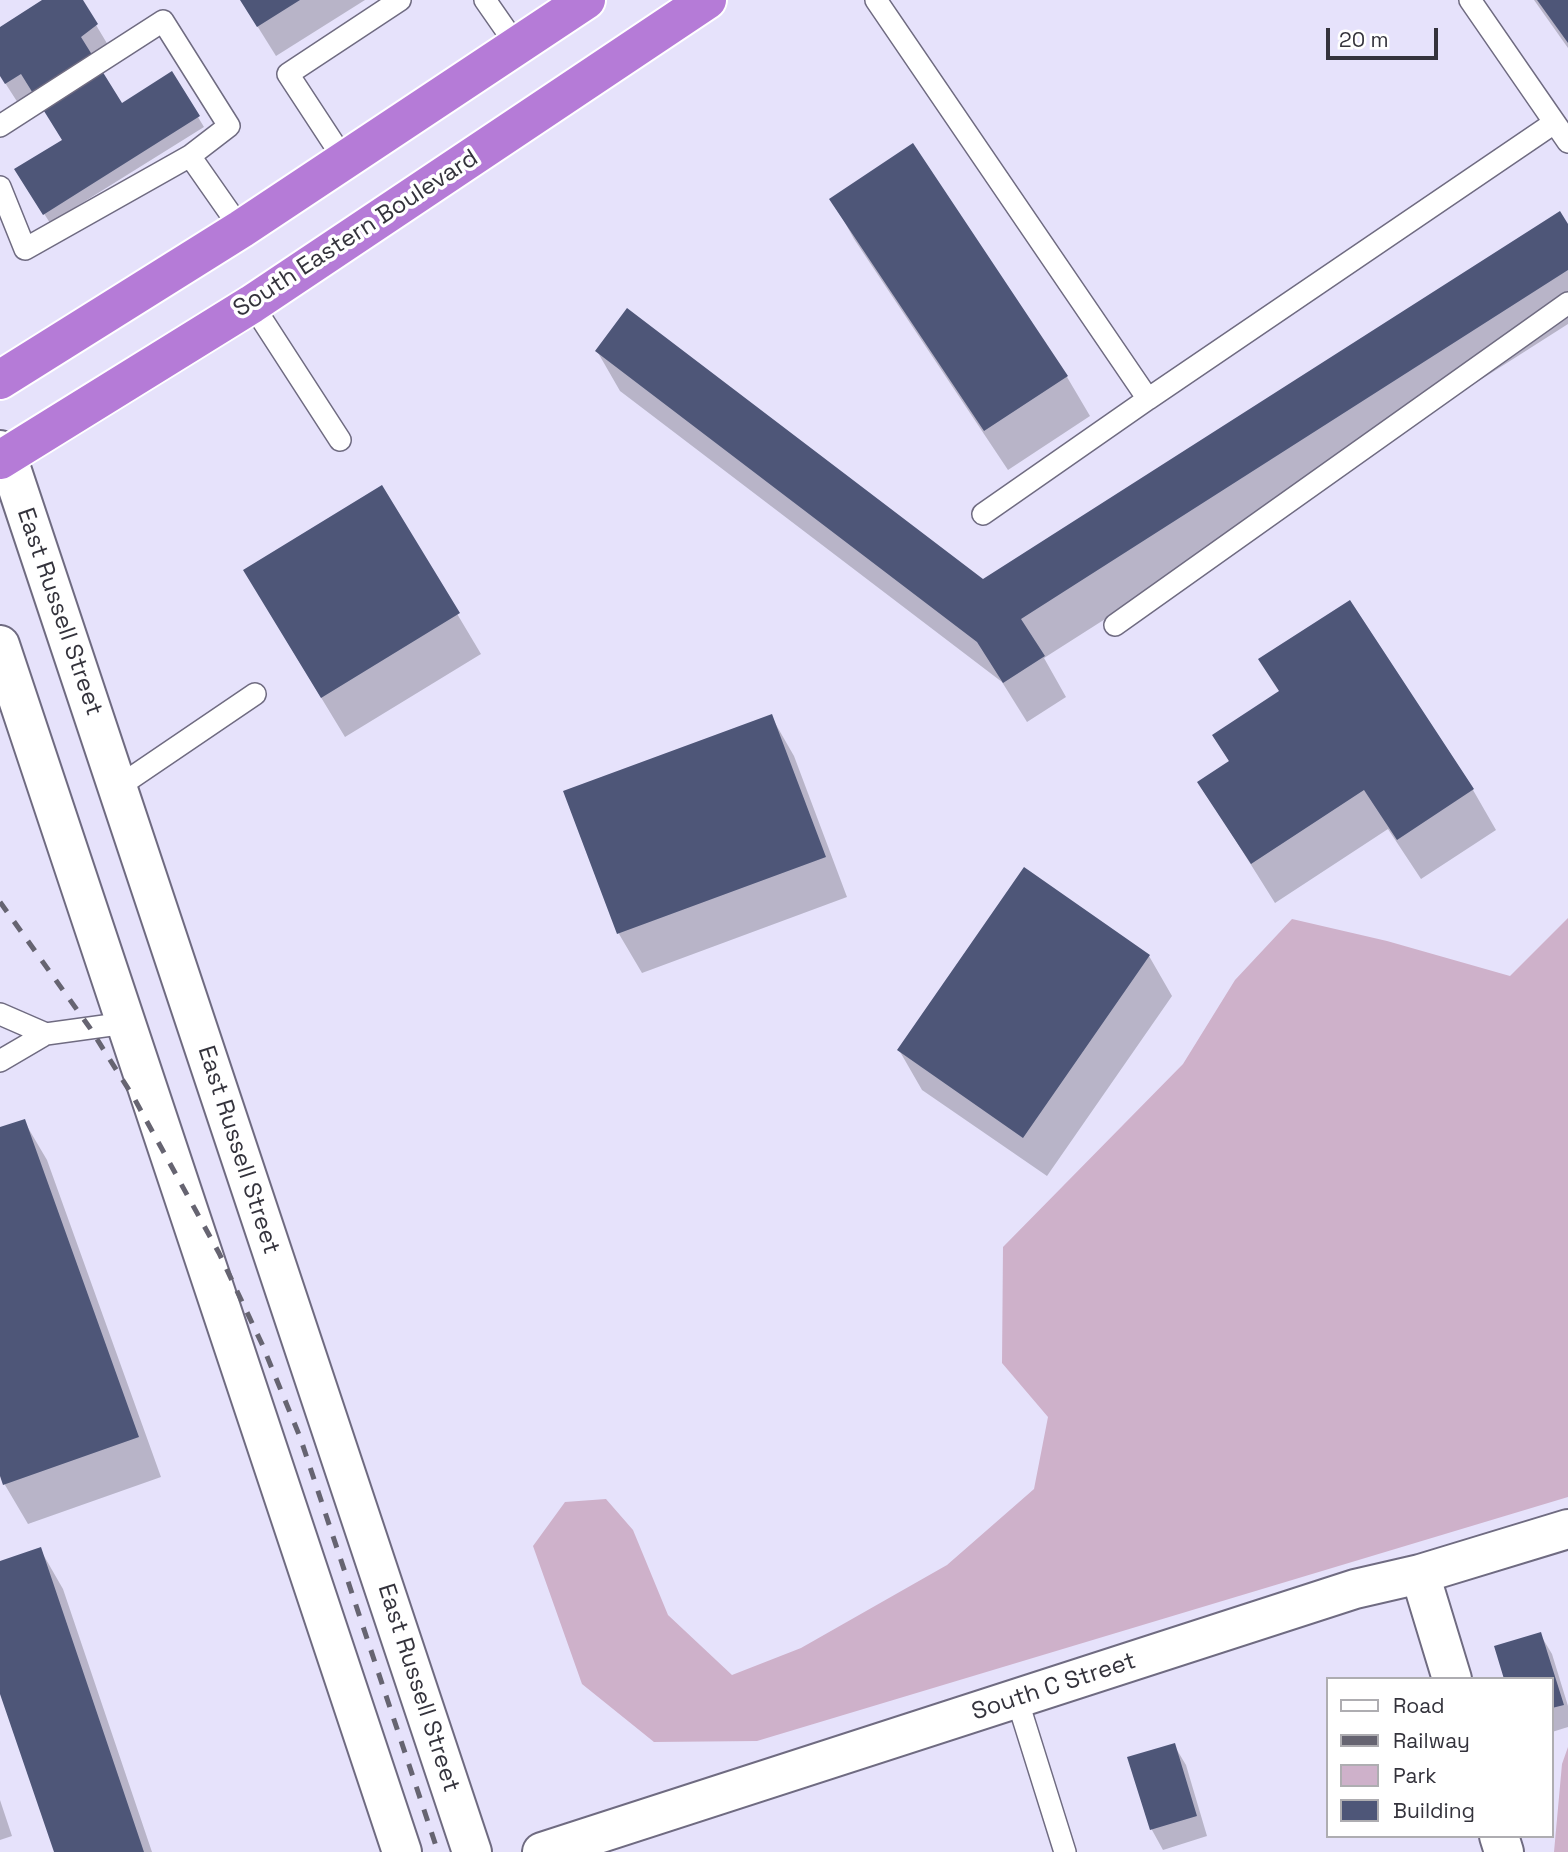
<!DOCTYPE html>
<style>
body{margin:0}
#map{position:relative;width:1568px;height:1852px;overflow:hidden;background:#e6e2fb;font-family:"Space Grotesk",sans-serif}
canvas{display:block}
.legend{position:absolute;left:1326px;top:1677px;width:228px;height:161px;box-sizing:border-box;background:#fff;border:2px solid #aeadb1;margin:0;padding:9px 12px;list-style:none;font-size:21px;color:#34333c}
.legend li{display:flex;align-items:center;gap:14px;height:35px}
.legend b{width:35px;border:2px solid #aeadb1}
.scale{position:absolute;left:1326px;top:28px;width:112px;height:32px;box-sizing:border-box;border:4px solid #34333c;border-top:0;padding-left:9px;font-size:21px;line-height:24px;white-space:nowrap;color:#34333c;-webkit-text-stroke:5px #fff;paint-order:stroke}
</style>
<div id="map">
<canvas width="1568" height="1852"></canvas>
<ul class="legend">
<li><b style="height:9px;background:#fff"></b>Road</li>
<li><b style="height:9px;background:#666471"></b>Railway</li>
<li><b style="height:19px;background:#ceb1ca"></b>Park</li>
<li><b style="height:19px;background:#4e5678"></b>Building</li>
</ul>
<div class="scale">20 m</div>
</div>
<script>
const context = document.querySelector('canvas').getContext('2d');
context.lineJoin = 'round';
function fillPath(path, color) { context.fillStyle = color; context.fill(path, 'evenodd'); }
const toPath = rows => new Path2D(rows.map(r => 'M' + r).join(''));
function stroke(path, color, width, dash) { context.strokeStyle = color; context.lineWidth = width; context.lineCap = dash ? 'butt' : 'round'; context.setLineDash(dash || []); context.stroke(path); }
function write(font, color, halo, rows, align = 'center') {
  context.font = font + ' "Space Grotesk",sans-serif'; context.lineWidth = 7; context.setLineDash([]); context.textBaseline = 'middle'; context.strokeStyle = halo; context.fillStyle = color; for (const [text, x, y, turn = 0] of rows) {
    context.save(); context.translate(x, y); context.rotate((+turn || 0) * Math.PI / 180); context.textAlign = isNaN(turn) ? turn : align; if (halo) context.strokeText(text, 0, 0); context.fillText(text, 0, 0); context.restore();
  }
}
const green = toPath([
 [1568,918,1568,1497,757,1741,654,1742,582,1684,533,1546,565,1502,606,1499,633,1530,668,1615,732,1675,801,1648,947,1565,1034,1489,1048,1417,1002,1363,1003,1247,1183,1064,1235,980,1292,919,1387,941,1510,976],
 [1568,1747,1568,1852,1554,1852,1562,1764]
]);
const shadow = toPath([
 [46,0,81,0,108,45,91,56,122,105,172,74,204,127,50,223,22,179,64,141,34,92,18,103,0,75,0,29],
 [241,0,365,0,276,56],
 [1534,0,1568,0,1568,48],
 [832,199,1067,377,1090,416,1008,470,854,239],
 [1568,227,1568,324,1044,658,1066,697,1027,722,1002,682,620,391,597,351,983,581],
 [382,488,481,654,345,737,268,610],
 [1349,602,1473,790,1496,830,1421,879,1388,829,1275,903,1199,782,1230,763,1214,736,1280,692,1261,660],
 [771,716,794,756,847,897,642,973,619,934,565,792],
 [1149,956,1172,996,1047,1176,922,1090,899,1050],
 [24,1121,47,1160,161,1477,28,1524,5,1485,0,1471,0,1129],
 [40,1549,63,1589,152,1852,55,1852,0,1688,0,1563],
 [1540,1634,1552,1654,1568,1706,1568,1727,1552,1732,1552,1679],
 [1174,1745,1186,1765,1207,1836,1163,1850,1152,1830,1129,1758],
 [0,1800,12,1836,0,1840]
]);
const building = toPath([
 [42,0,83,0,98,24,81,37,122,103,172,71,200,116,43,215,14,169,62,140,21,74,5,84,0,76,0,27],
 [240,0,300,0,257,27],
 [1537,0,1568,0,1568,43],
 [913,143,1068,376,984,431,829,199],
 [1560,211,1568,224,1568,270,1021,619,1045,656,1003,683,977,642,595,351,627,308,983,579],
 [382,485,460,613,321,698,243,570],
 [1350,600,1474,789,1397,840,1364,790,1251,864,1197,782,1229,761,1212,735,1279,691,1258,659],
 [772,714,826,857,617,934,563,791],
 [1024,867,1150,955,1023,1138,897,1050],
 [25,1119,139,1437,3,1485,0,1476,0,1127],
 [41,1547,144,1852,54,1852,0,1694,0,1561],
 [1541,1632,1564,1705,1552,1708,1552,1679,1504,1679,1494,1646],
 [1175,1743,1197,1816,1150,1830,1127,1757]
]);
const lane = toPath([
 [485,0,517,46],
 [876,0,1148,399,1554,123],
 [1470,0,1568,142],
 [0,126,163,21,229,126,190,156,25,249,0,187],
 [190,156,241,229],
 [345,161,288,74,400,0],
 [252,304,340,440],
 [983,514,1148,399],
 [1115,625,1568,303],
 [118,787,255,694],
 [0,1014,46,1034,126,1023],
 [0,1061,46,1034],
 [1017,1699,1065,1852]
]);
const street = toPath([
 [1420,1574,1452,1679],
 [1499,1836,1504,1852],
 [542,1852,1355,1589,1420,1574,1568,1529]
]);
const secondary = toPath([
 [0,450,7,456,30,525,472,1852],
 [0,645,402,1852]
]);
const highway = toPath([
 [0,380,241,229,586,0],
 [0,460,252,304,707,0]
]);
const rail = toPath([
 [0,902,90,1028,134,1098,219,1253,262,1344,300,1437,438,1852]
]);
const streetNames = [
 ["South Eastern Boulevard",356,234,-33],
 ["East Russell Street",59,612,71],
 ["East Russell Street",238,1150,72],
 ["South C Street",1054,1687,-18],
 ["East Russell Street",418,1688,72]
];
fillPath(green, '#ceb1ca');
fillPath(shadow, '#0003');
fillPath(building, '#4e5678');
stroke(lane, '#6f6b81', 24);
stroke(street, '#6f6b81', 42);
stroke(secondary, '#6f6b81', 42);
stroke(highway, '#fff', 42);
stroke(lane, '#fff', 21);
stroke(street, '#fff', 38);
stroke(secondary, '#fff', 38);
stroke(highway, '#b57bd7', 38);
stroke(rail, '#666471', 5, [12, 12]);
write('24px', '#34333c', '#fff', streetNames);
</script>
